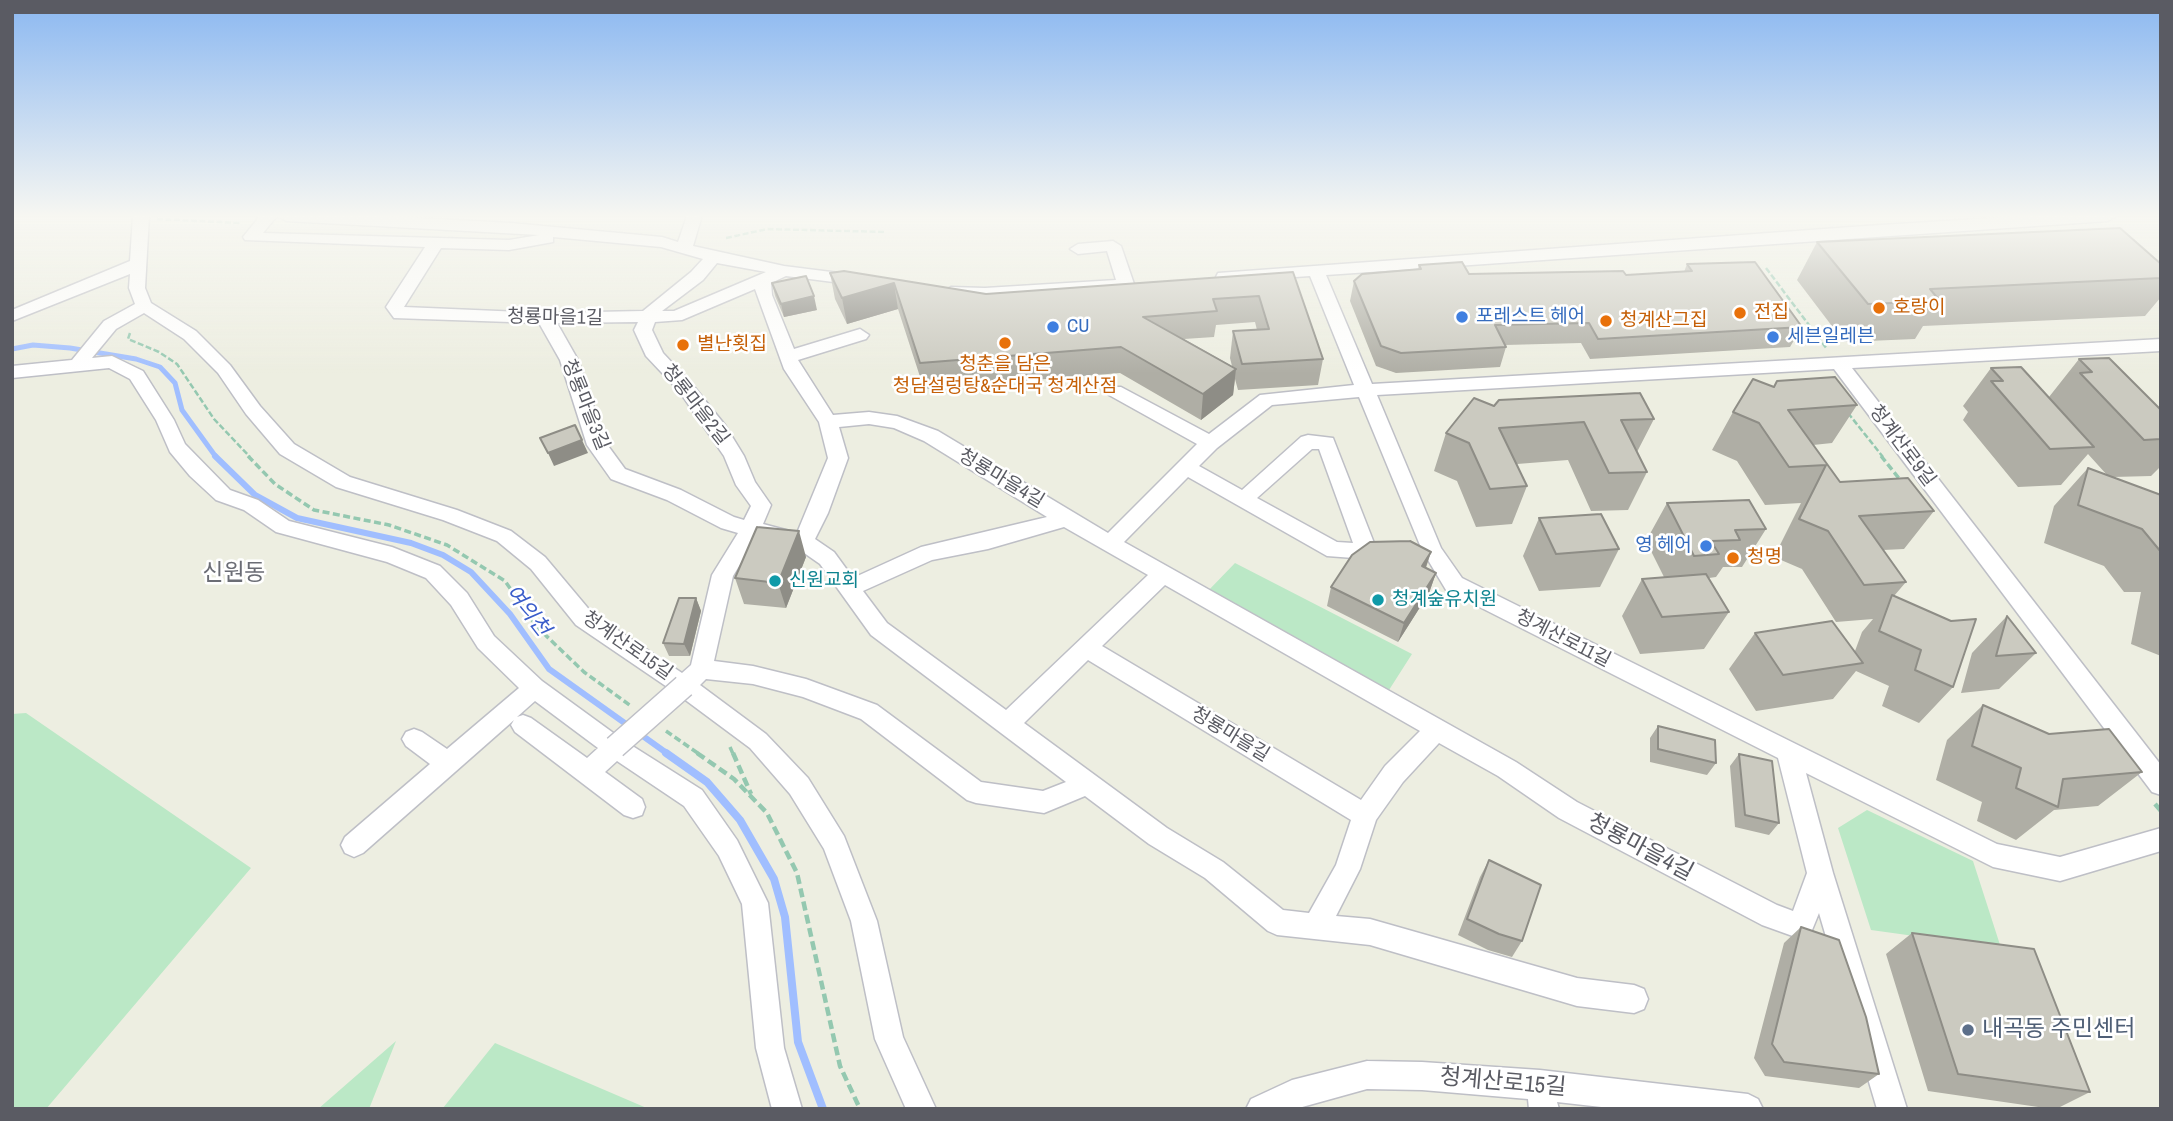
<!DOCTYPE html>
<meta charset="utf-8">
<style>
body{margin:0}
#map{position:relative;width:2173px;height:1121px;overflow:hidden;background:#edeee1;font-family:"Archivo Narrow",sans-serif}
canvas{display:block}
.frame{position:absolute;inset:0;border:14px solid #5a5b63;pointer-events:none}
</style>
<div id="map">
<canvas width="2173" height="1121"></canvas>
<div class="frame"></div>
</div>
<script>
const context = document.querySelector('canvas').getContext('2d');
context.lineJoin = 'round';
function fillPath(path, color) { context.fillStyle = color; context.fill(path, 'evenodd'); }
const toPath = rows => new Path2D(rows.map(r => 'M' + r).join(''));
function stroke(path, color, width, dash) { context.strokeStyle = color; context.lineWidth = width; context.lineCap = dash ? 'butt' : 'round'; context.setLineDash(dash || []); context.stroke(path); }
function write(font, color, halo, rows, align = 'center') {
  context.font = font + ' "Archivo Narrow","Noto Sans KR",sans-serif'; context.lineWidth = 5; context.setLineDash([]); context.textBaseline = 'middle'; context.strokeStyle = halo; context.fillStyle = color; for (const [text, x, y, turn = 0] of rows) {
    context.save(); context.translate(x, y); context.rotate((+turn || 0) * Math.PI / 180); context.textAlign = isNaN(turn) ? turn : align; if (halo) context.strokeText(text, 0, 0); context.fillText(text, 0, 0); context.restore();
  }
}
const green = toPath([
 [1235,563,1412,654,1389,690,1206,593],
 [26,713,251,868,46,1109,12,1109,12,714],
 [1867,810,1973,861,2001,948,1871,930,1838,828],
 [396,1041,369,1109,318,1109],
 [495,1043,649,1109,443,1108]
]);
const streamFar2 = toPath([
 [12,349,33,345,70,348,136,359,160,367,175,383,182,410,216,457]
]);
const streamFar1 = toPath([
 [215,456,255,495,297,518,411,543,443,555,471,572,510,614,549,669,668,754]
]);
const stream = toPath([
 [666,753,707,782,740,820,774,879,785,917,798,1042,823,1109]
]);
const pathFar2 = toPath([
 [157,219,241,223],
 [726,238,767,229,886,232],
 [1766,268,1827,349],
 [130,333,128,339,159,352,177,364,214,419,250,457],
 [1848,413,1883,457]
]);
const pathFar1 = toPath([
 [248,456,275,484,314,510,389,525,447,545,505,581,537,627,584,672,631,706],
 [1881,456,1902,482],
 [666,731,699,754],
 [730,747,733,754]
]);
const path = toPath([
 [697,753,734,779,767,813,797,873,840,1066,860,1109],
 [733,753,751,794],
 [2155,804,2161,811]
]);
const minor = toPath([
 [133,216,149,216,145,288,151,303,196,331,230,365,260,406,294,444,350,477,457,510,511,531,545,557,592,613,682,673,691,665,712,575,738,533,721,528,667,500,611,479,587,445,560,360,539,323,394,318,386,307,425,247,245,240,243,237,260,216,277,216,263,233,509,240,539,235,286,221,278,216,381,216,511,223,662,237,678,242,687,216,699,216,701,219,693,246,784,266,863,276,865,280,857,285,786,276,771,283,772,295,794,349,860,329,869,335,866,339,798,360,833,415,869,412,897,416,938,431,1108,533,1197,444,1109,395,1106,391,1109,387,1121,387,1209,434,1260,395,1354,385,1310,276,1224,282,1216,277,1218,273,1865,226,2026,216,2116,216,2108,221,1326,275,1372,384,2161,339,2161,351,1852,368,2161,765,2161,795,2152,792,1834,369,1377,395,1441,548,1462,578,1997,844,2060,857,2161,828,2161,851,2060,881,1993,867,1806,773,1833,873,1907,1109,1877,1109,1819,913,1810,935,1801,939,1762,925,1559,818,1498,776,1439,743,1403,782,1376,820,1360,869,1336,916,1370,919,1577,978,1634,985,1644,989,1648,999,1644,1009,1634,1013,1577,1006,1370,945,1277,935,1268,931,1205,878,1149,844,1085,796,1044,813,976,803,967,800,861,719,803,697,753,684,706,679,700,685,766,734,808,778,844,836,877,921,903,1037,936,1109,906,1109,875,1039,851,921,824,849,790,794,750,748,676,693,576,625,531,569,497,541,443,520,336,487,280,454,246,414,218,373,184,339,144,313,116,329,92,358,112,356,143,371,174,420,185,444,230,490,258,500,289,521,392,547,440,566,467,593,494,636,542,681,623,740,702,790,737,840,768,903,784,1048,802,1109,772,1109,756,1048,742,904,719,856,684,806,617,761,605,772,642,799,645,807,642,815,633,818,624,815,515,732,511,725,514,720,363,853,354,857,345,853,341,845,345,837,430,764,406,746,402,739,406,732,414,729,422,732,447,749,519,688,478,648,451,605,426,578,387,562,276,532,244,510,216,500,190,476,170,452,156,420,130,379,109,368,12,378,12,366,72,360,104,321,135,304,129,288,130,274,12,321,12,310,130,261,133,216],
 [553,237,661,247,703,259,691,272,643,311,545,313,404,307,441,248,509,250,553,242,553,237],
 [717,263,766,272,674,311,662,311,703,280,717,263],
 [755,289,784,369,819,422,828,458,797,533,763,524,771,505,755,482,744,456,725,425,691,383,663,353,652,330,655,322,682,320,755,289],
 [638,322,634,330,646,356,679,391,724,456,736,485,751,506,744,520,734,517,681,490,625,469,606,443,578,360,557,323,638,322],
 [1359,397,1422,550,1446,590,1778,758,1807,873,1793,911,1777,905,1577,802,1516,762,1124,542,1188,477,1327,556,1367,559,1393,557,1396,551,1393,545,1374,543,1333,438,1308,435,1301,437,1242,490,1199,466,1217,448,1272,405,1359,397],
 [869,424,894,428,924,441,1047,517,921,547,853,578,834,552,815,539,828,513,848,458,839,427,869,424],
 [1312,449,1319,449,1353,543,1337,542,1257,498,1312,449],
 [1064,527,1148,575,1006,710,887,623,863,591,932,560,988,549,1064,527],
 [756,538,797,548,820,564,871,635,1066,782,1043,791,981,782,877,705,806,679,753,666,714,661,733,576,756,538],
 [1165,585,1420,731,1385,766,1361,800,1102,646,1165,585],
 [1088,660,1351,820,1336,865,1309,913,1283,910,1223,862,1167,828,1024,723,1088,660],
 [535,701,598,748,587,758,531,718,523,715,517,717,535,701],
 [1113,241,1121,246,1134,284,1132,288,985,298,951,297,943,292,951,287,985,288,1116,280,1107,251,1078,254,1070,249,1078,244,1113,241],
 [1367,1061,1422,1062,1540,1070,1748,1094,1758,1099,1763,1109,1619,1109,1557,1102,1559,1109,1529,1109,1528,1099,1422,1090,1367,1089,1295,1109,1246,1109,1251,1099,1292,1080,1367,1061]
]);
const minorBridge = toPath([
 [615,747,684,686]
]);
const wall = toPath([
 [1817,242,2161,264,2161,297,2145,316,1923,326,1915,339,1844,342,1797,280],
 [1687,264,1802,327,1790,347,1590,359,1581,343,1505,345,1506,347,1500,367,1396,373,1376,366,1350,301,1354,281,1418,269,1419,265,1469,274,1626,275,1684,272],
 [1293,272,1323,359,1318,385,1238,390,1235,379,1233,395,1201,420,1120,373,924,389,898,309,847,324,835,299,830,273,986,294],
 [1255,322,1257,330,1233,331,1230,358,1232,366,1184,339,1214,337,1216,325],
 [772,283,817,310,784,317,775,296],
 [2079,359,2161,410,2161,466,2151,476,2113,477,2161,495,2161,656,2131,644,2141,592,2124,592,2104,566,2044,543,2054,506,2088,468,2107,475,2088,454,2061,485,2018,487,1963,420,1968,412,1963,406,1991,368,2049,397],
 [1774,387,1857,405,1832,443,1813,445,1840,482,1934,511,1904,549,1883,550,1906,582,1894,596,1953,687,1919,723,1882,706,1889,686,1856,671,1833,699,1756,711,1729,669,1755,633,1855,651,1862,632,1873,619,1836,622,1802,569,1774,557,1801,503,1765,505,1737,461,1712,450,1733,412],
 [1494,406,1654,419,1637,452,1647,472,1628,510,1591,511,1568,460,1517,464,1527,486,1512,524,1476,527,1457,481,1434,471,1446,433],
 [1667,503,1766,529,1742,567,1723,567,1716,577,1709,578,1729,612,1704,649,1640,654,1622,616,1642,579,1664,577,1646,541],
 [1539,518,1619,549,1600,587,1539,591,1523,556],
 [1431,552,1426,568,1436,573,1429,593,1398,642,1327,606,1331,587],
 [806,557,786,608,744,604,735,578],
 [696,598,701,611,690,656,669,656,663,643],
 [2007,616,2036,653,1999,689,1961,693,1972,653],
 [1983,705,2049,734,2142,772,2098,806,2054,810,2016,840,1977,821,1982,802,1936,780,1947,740],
 [1658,726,1716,763,1707,775,1650,762,1650,738],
 [1739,754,1779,823,1769,835,1735,827,1730,766],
 [1489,860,1522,941,1512,957,1488,950,1458,935,1480,877],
 [1801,927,1879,1074,1859,1088,1765,1076,1754,1058,1784,943],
 [1912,933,2090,1092,2056,1109,2052,1109,1928,1091,1886,954]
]);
const shadedWall = toPath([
 [894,283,898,309,847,324,842,298],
 [814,296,817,310,784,317,781,304],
 [1236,369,1233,395,1201,420,1203,394],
 [582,440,588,453,554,466,548,453],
 [799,531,806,557,786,608,778,583],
 [1431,552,1424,572,1422,566],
 [1436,573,1429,593,1398,642,1404,623],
 [696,598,701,611,690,656,684,644]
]);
const building = toPath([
 [2120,228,2161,264,2161,278,1930,289,1940,301,1868,304,1817,242,2120,228],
 [1462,262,1469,274,1623,271,1626,275,1692,271,1687,264,1755,262,1802,327,1598,339,1589,323,1495,325,1506,347,1401,353,1381,346,1354,281,1362,274,1421,269,1419,265,1462,262],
 [844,271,986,294,1293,272,1323,359,1242,364,1233,331,1269,329,1259,296,1213,299,1217,311,1143,317,1236,369,1203,394,1121,347,920,363,894,283,842,298,830,273,844,271],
 [806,276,814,296,781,304,772,283,806,276],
 [2109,358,2161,410,2161,439,2144,440,2080,373,2092,372,2079,359,2109,358],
 [2021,367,2094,447,2050,449,1991,381,2003,381,1991,368,2021,367],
 [1835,377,1857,405,1788,410,1840,482,1908,478,1934,511,1859,516,1906,582,1864,585,1828,531,1799,519,1826,465,1789,467,1759,423,1733,412,1753,379,1774,387,1777,381,1835,377],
 [1640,393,1654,419,1621,420,1647,472,1609,473,1584,422,1499,428,1527,486,1490,489,1469,443,1446,433,1474,398,1494,406,1499,400,1640,393],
 [575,425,582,440,548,453,540,438,575,425],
 [2088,468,2161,495,2161,552,2142,529,2078,505,2088,468],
 [1749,500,1766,529,1735,530,1740,540,1711,541,1719,554,1694,556,1667,503,1749,500],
 [1601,514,1619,549,1556,554,1539,518,1601,514],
 [757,527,799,531,778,583,735,578,757,527],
 [1410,541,1431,552,1422,566,1436,573,1404,623,1331,587,1352,555,1370,542,1410,541],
 [1706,574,1729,612,1662,617,1642,579,1706,574],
 [1892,595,1951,621,1976,619,1953,687,1915,670,1921,650,1879,631,1892,595],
 [679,598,696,598,684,644,663,643,679,598],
 [2007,616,2036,653,1996,656,2007,616],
 [1832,621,1863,663,1783,675,1755,633,1832,621],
 [1983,705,2049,734,2109,729,2142,772,2063,779,2058,807,2016,788,2021,768,1972,746,1983,705],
 [1658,726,1715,740,1716,763,1658,749,1658,726],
 [1739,754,1772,761,1779,823,1745,815,1739,754],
 [1489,860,1541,885,1522,941,1499,934,1467,919,1489,860],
 [1801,927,1839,940,1866,1017,1879,1074,1784,1062,1772,1044,1801,927],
 [1912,933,2034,949,2090,1092,1958,1074,1912,933]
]);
const markers = [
 [1879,308,7,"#e8710a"],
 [1740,313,7,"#e8710a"],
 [1462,317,7,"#3f7fe0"],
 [1606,321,7,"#e8710a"],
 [1053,327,7,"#3f7fe0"],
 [1773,337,7,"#3f7fe0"],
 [1005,343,7,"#e8710a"],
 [683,345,7,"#e8710a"],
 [1706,546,7,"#3f7fe0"],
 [1733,558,7,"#e8710a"],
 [775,581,7,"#0f9aa8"],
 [1378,600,7,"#0f9aa8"],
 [1968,1030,7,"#5c6f8a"]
];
const foodNames = [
 ["호랑이",1893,308],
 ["전집",1754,313],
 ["청계산그집",1620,321],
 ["별난횟집",697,345],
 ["청춘을 담은",1005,365,"center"],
 ["청담설렁탕&순대국 청계산점",1005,387,"center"],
 ["청명",1747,558]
];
const shopNames = [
 ["포레스트 헤어",1476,317],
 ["CU",1067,327],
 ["세븐일레븐",1787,337],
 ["영 헤어",1692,546,"right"]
];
const streetNames = [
 ["청룡마을1길",555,318,1],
 ["청룡마을3길",585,405,68],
 ["청룡마을2길",695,405,52],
 ["청계산로9길",1902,446,53],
 ["청룡마을4길",1001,479,31],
 ["청계산로11길",1563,639,27],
 ["청계산로15길",627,646,35],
 ["청룡마을길",1230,735,31]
];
const cultureNames = [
 ["신원교회",789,581],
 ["청계숲유치원",1392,600]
];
const waterNames = [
 ["여의천",527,611,52]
];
const quarterNames = [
 ["신원동",234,574]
];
const nearStreetnames = [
 ["청룡마을4길",1640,848,28],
 ["청계산로15길",1503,1083,5]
];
const nearServicenames = [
 ["내곡동 주민센터",1982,1030]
];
fillPath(green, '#bbe8c6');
stroke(streamFar2, '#a0beff', 5);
stroke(streamFar1, '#a0beff', 6);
stroke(stream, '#a0beff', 8);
stroke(minor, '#bebfc6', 3);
stroke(pathFar2, '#94c8b0', 2.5, [6, 2.5]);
stroke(pathFar1, '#94c8b0', 3.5, [7, 3.5]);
stroke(path, '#94c8b0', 4.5, [9, 4.5]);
fillPath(minor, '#fff');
stroke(minorBridge, '#bebfc6', 25, []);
stroke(minorBridge, '#fff', 22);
fillPath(wall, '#afaea5');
fillPath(shadedWall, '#8e8d86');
fillPath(building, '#cbcac0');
stroke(building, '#8e8d86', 2);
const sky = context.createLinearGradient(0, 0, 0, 373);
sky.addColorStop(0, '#8bb8f1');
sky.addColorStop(0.58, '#f7f7f2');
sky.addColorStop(1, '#f7f7f200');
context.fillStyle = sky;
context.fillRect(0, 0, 2173, 373);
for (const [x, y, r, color] of markers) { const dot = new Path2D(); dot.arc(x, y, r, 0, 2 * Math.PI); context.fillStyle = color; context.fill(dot); stroke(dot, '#fff', 2.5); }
write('19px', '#c56008', '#fff', foodNames, 'left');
write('19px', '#366cbe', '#fff', shopNames, 'left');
write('19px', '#5a5b63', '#fff', streetNames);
write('19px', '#0d838f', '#fff', cultureNames, 'left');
write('italic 21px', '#3a5dca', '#fff', waterNames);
write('23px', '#6b6d75', '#fff', quarterNames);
write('23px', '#5a5b63', '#fff', nearStreetnames);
write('23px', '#4e5e75', '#fff', nearServicenames, 'left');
</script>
